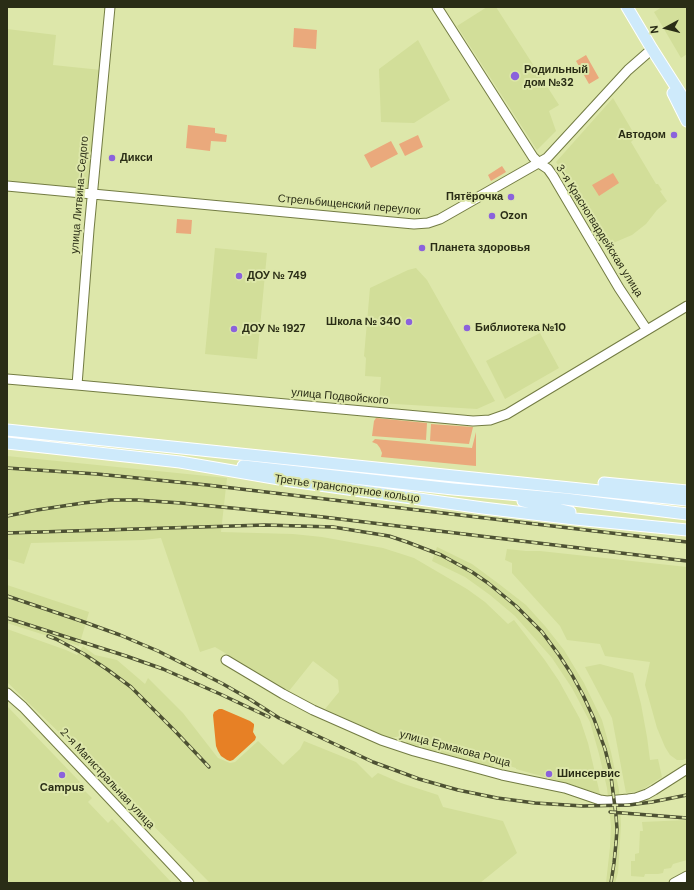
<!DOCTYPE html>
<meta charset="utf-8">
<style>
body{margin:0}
#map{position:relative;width:694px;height:890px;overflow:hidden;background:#dde7aa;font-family:"DM Sans",sans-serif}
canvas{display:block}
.frame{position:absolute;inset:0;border:8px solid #2a2d16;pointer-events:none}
.north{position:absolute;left:646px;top:8px;width:40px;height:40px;-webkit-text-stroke:3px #dde7aa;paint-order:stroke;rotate:263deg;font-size:11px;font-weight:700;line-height:16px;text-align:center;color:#2a2d16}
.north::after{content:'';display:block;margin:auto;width:14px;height:18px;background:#2a2d16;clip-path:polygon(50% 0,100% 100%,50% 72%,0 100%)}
</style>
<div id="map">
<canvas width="694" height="890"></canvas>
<div class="frame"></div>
<div class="north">N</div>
</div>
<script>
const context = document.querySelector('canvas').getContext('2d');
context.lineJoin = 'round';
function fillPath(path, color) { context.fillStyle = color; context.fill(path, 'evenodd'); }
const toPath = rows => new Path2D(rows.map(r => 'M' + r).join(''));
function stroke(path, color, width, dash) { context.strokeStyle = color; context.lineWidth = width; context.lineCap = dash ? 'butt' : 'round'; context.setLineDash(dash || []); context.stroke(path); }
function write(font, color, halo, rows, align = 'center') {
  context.font = font + ' "DM Sans",sans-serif'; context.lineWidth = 4; context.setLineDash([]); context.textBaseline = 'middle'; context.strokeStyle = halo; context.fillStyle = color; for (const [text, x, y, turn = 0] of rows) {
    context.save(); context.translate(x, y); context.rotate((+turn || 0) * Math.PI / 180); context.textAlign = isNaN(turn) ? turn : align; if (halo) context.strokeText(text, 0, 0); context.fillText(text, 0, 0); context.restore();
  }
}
const built = toPath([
 [487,7,496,7,559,105,549,111,556,131,537,150,457,26],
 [662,7,687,7,687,54,681,58,654,12],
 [7,29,56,35,53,65,101,70,89,184,87,187,80,188,7,181],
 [418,40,450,100,414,123,381,122,379,69],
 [613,98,633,132,629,134,633,140,631,142,656,184,658,184,662,190,660,191,667,201,657,210,646,224,632,235,606,246,572,187,570,188,563,175,564,174,556,162],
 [215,248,267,253,257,359,205,354],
 [416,268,427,280,495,401,477,409,379,403,381,377,365,376,366,358,364,356,370,288,408,270],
 [540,333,559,368,505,399,486,361],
 [7,456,227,478,221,532,293,534,322,537,383,548,414,558,467,589,485,602,508,624,514,620,544,659,559,681,580,719,588,743,600,794,566,783,516,769,516,768,495,762,493,767,406,744,407,738,402,736,389,738,325,709,339,692,338,680,313,661,289,691,215,647,200,652,161,538,143,540,31,543,24,564,7,559],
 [437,547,472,564,499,584,526,605,545,626,564,650,584,683,602,720,611,752,619,790,621,825,618,873,615,883,606,883,610,847,611,826,607,788,599,754,590,722,572,688,552,658,515,616,490,595,465,577,432,561],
 [507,549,526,551,540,551,687,567,687,758,683,760,677,760,670,755,665,747,657,728,645,685,650,662,605,656,600,644,567,640,560,626,512,573,512,563,505,560],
 [7,585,89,612,79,646,7,623],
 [7,629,66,650,77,655,83,646,95,655,117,660,145,684,148,678,183,713,218,758,230,763,235,762,258,741,283,765,300,749,304,741,356,762,372,778,378,773,401,783,438,795,443,807,503,821,517,853,480,883,210,883,114,786,99,771,7,682],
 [600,664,633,673,641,704,647,737,650,760,658,759,662,777,640,791,626,793,612,718,585,667],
 [7,706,80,782,78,784,92,798,88,802,108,823,112,819,172,883,9,883,7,870],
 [687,820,687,860,673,864,671,868,664,869,663,873,658,874,645,874,644,877,631,876,631,861,635,861,635,854,639,853,640,831,643,831,642,822]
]);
const green = toPath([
 [294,28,317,30,316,49,293,47],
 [586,55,599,78,589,84,576,61],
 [188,125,215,128,215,133,227,135,226,142,211,141,210,151,186,148],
 [418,135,423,147,405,156,399,144],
 [391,141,398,154,371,168,364,155],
 [502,166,506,172,491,181,488,175],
 [613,173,619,183,599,196,592,185],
 [177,219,192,220,191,234,176,233],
 [376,418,427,423,426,440,372,436,374,421],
 [431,424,473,427,469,444,430,441],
 [476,432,476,466,381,457,382,453,380,448,377,444,372,442,375,439,472,448]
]);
const forest = toPath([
 [219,709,222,709,250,721,254,724,254,726,253,732,256,737,255,740,233,760,230,761,227,760,221,756,218,751,216,746,213,715,214,712]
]);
const minor = toPath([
 [437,7,533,157,539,163,548,169,553,176,619,288,647,330],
 [7,186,403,223,414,224,428,223,440,219,547,158,628,70,652,49],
 [7,379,77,385,473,421,490,420,507,414,687,306],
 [77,385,89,230,110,7],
 [226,660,283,694,313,710,381,740,414,751,502,775,565,788,600,800,607,801,628,799,636,798,647,794,654,790,687,769],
 [7,693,23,707,79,766,189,883],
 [674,883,687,876]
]);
const major = toPath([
 [627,7,652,49,687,104],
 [673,93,687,121],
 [7,430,687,500],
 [7,443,180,462,291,481,483,508,575,519,687,530],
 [243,466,453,489,565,499,687,514],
 [604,483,687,491],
 [523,501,570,512]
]);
const rail = toPath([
 [7,468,97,474,207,485,687,542],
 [7,516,37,510,83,503,111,500,137,500,181,503,323,517,687,561],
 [7,533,265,525,333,527,389,536,407,542,441,555,472,572,488,583,516,606,542,632,559,655,572,675,583,695,594,719,605,749,610,769,616,815,617,829,616,843,614,863,611,883],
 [7,596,84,622,120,635,158,651,223,684,251,700,279,718,373,762,419,779,458,790,497,798,535,803,583,806,629,805,652,802,687,795],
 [7,618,126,656,163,669,220,694,269,717],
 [48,636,56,639,84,654,108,670,131,687,175,731,209,767],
 [610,812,687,818]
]);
const markers = [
 [515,76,5,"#8b62dc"],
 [674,135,4,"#8b62dc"],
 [112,158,4,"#8b62dc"],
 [511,197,4,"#8b62dc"],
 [492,216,4,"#8b62dc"],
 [422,248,4,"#8b62dc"],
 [239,276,4,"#8b62dc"],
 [409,322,4,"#8b62dc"],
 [467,328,4,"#8b62dc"],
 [234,329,4,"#8b62dc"],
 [549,774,4,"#8b62dc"],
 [62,775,4,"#8b62dc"]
];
const poiNames = [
 ["Родильный",524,70],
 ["дом №32",524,83],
 ["Автодом",666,135,"right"],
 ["Дикси",120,158],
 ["Пятёрочка",503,197,"right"],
 ["Ozon",500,216],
 ["Планета здоровья",430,248],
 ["ДОУ № 749",247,276],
 ["Школа № 340",401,322,"right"],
 ["Библиотека №10",475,328],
 ["ДОУ № 1927",242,329],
 ["Шинсервис",557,774],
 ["Campus",62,788,"center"]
];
const streetNames = [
 ["улица Литвина-Седого",80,195,-85],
 ["Стрельбищенский переулок",349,205,5],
 ["3-я Красногвардейская улица",599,231,58],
 ["улица Подвойского",340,397,5],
 ["Третье транспортное кольцо",347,489,8],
 ["улица Ермакова Роща",455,749,15],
 ["2-я Магистральная улица",107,779,47]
];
fillPath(built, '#d2de99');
fillPath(green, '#eaa97c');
fillPath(forest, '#e78025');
stroke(minor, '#737c43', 11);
stroke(major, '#fff', 13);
stroke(minor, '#fff', 9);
stroke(major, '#ceeafb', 11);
stroke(rail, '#4d5133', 3.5);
stroke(rail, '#dde7aa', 2, [6]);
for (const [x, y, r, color] of markers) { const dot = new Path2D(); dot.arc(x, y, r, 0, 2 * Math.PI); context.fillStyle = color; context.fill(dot); stroke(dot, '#dde7aa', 1.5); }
write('bold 11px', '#2a2d16', '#dde7aa', poiNames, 'left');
write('11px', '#2a2d16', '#dde7aa', streetNames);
</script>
